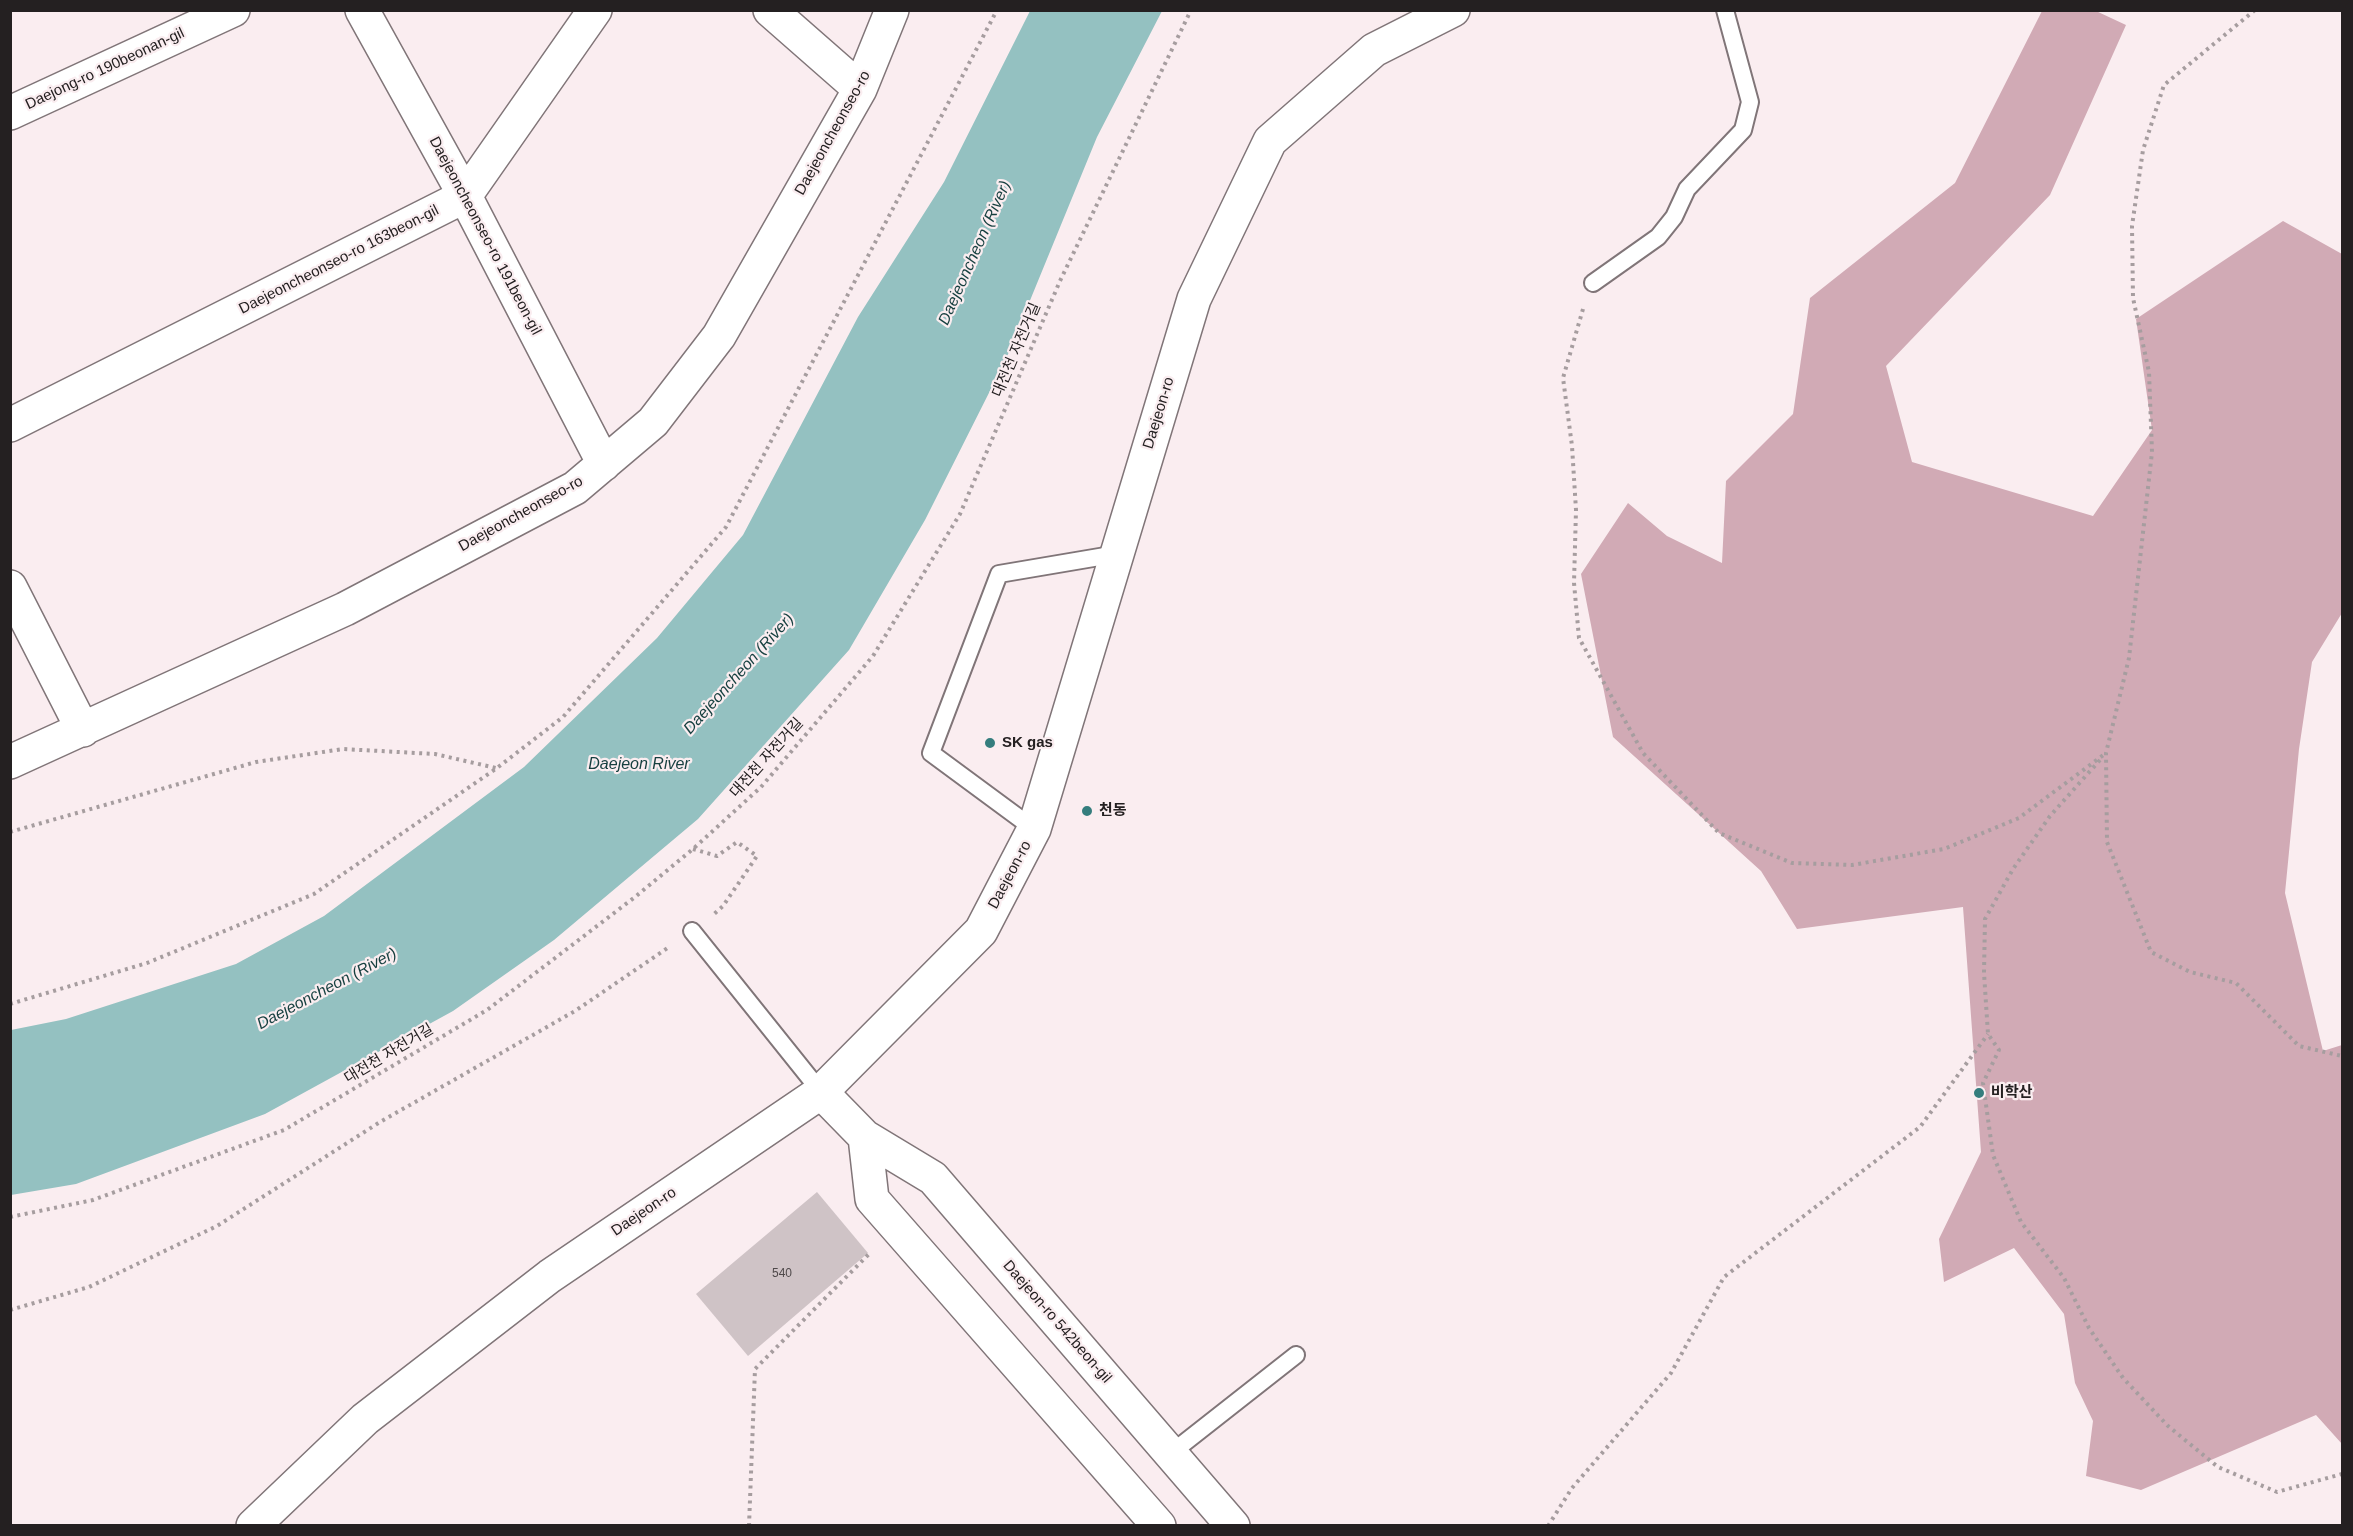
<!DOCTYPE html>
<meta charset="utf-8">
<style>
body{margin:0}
#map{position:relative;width:2353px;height:1536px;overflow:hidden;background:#faedf0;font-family:Arial,sans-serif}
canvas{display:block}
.frame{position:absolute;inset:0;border:12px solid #242021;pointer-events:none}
</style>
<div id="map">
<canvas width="2353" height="1536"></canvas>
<div class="frame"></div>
</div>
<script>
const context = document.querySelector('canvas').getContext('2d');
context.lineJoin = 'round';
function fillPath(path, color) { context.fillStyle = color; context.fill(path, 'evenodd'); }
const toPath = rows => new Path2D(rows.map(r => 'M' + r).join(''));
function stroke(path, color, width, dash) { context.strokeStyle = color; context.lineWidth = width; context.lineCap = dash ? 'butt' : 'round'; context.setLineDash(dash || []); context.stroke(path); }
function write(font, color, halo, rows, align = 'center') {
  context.font = font + ' Arial,"Noto Sans KR",sans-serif'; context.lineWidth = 4.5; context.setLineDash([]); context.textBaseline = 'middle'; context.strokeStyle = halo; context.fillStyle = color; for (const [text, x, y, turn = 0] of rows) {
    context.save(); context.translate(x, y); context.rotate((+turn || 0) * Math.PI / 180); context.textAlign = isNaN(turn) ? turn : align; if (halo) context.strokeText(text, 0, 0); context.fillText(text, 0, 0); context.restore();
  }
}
const forest = toPath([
 [2042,11,2096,11,2126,25,2050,195,1886,366,1912,462,2093,516,2152,430,2136,319,2283,221,2342,254,2342,613,2312,662,2299,749,2285,893,2323,1051,2342,1045,2342,1444,2316,1415,2141,1490,2086,1476,2093,1421,2075,1383,2064,1314,2014,1248,1944,1282,1939,1239,1981,1152,1963,907,1797,929,1761,871,1613,737,1581,574,1628,503,1667,536,1722,563,1726,481,1793,414,1810,298,1955,183]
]);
const water = toPath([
 [1030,11,1162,11,1097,137,1006,359,925,520,849,650,698,819,554,940,453,1011,265,1114,76,1184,11,1195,11,1030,66,1019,236,964,324,916,524,767,657,638,743,535,858,317,944,182]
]);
const building = toPath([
 [817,1192,868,1253,748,1356,696,1294]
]);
const path = toPath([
 [2255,10,2164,85,2143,150,2132,226,2133,298,2149,372,2152,452,2129,658,2106,753,2107,842,2151,952,2190,972,2236,983,2299,1046,2342,1056],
 [1583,309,1563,378,1572,446,1576,510,1574,583,1579,638,1643,753,1719,833,1792,863,1852,865,1944,849,2019,818,2106,753],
 [2100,760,2050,816,2013,869,1985,919,1984,973,1988,1034,1999,1050,1983,1083,1993,1155,2021,1222,2064,1278,2089,1328,2123,1378,2168,1426,2218,1467,2277,1492,2342,1474],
 [10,832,256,762,343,749,435,754,496,768],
 [693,849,717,856,737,842,757,856,723,906,714,914],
 [10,1004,147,963,314,894,497,768,563,717,726,527,997,10],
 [10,1217,93,1200,284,1130,487,1010,635,897,693,849,761,787,873,656,960,514,1060,281,1191,10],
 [10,1310,89,1287,217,1226,380,1122,575,1011,669,947],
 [749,1526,755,1369,870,1253],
 [1548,1526,1572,1488,1671,1373,1724,1277,1920,1127,1988,1034]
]);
const service = toPath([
 [1593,283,1658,237,1674,217,1687,189,1743,130,1750,102,1725,10],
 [1034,829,931,753,999,574,1117,554],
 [692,931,821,1092],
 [1170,1454,1296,1355]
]);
const minor = toPath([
 [362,10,465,196,604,464],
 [770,10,860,89],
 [10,113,233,10],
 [10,425,465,196,595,10],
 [10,587,83,730],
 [10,762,345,609,575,488,653,422,719,336,860,89,892,10]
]);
const secondary = toPath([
 [821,1092,865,1137,933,1178,1233,1526],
 [865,1137,872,1199,1159,1526]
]);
const primary = toPath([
 [253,1526,365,1419,550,1276,821,1092,981,931,1034,829,1194,299,1270,141,1374,50,1453,10]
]);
const markers = [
 [990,743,6,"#347d7d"],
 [1087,811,6,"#347d7d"],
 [1979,1093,6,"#347d7d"]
];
const numberNames = [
 ["540",782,1274]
];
const streetNames = [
 ["Daejong-ro 190beonan-gil",105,69,-25],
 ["Daejeoncheonseo-ro",833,133,-61],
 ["Daejeoncheonseo-ro 191beon-gil",485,236,62],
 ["Daejeoncheonseo-ro 163beon-gil",339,260,-27],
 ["대전천 자전거길",1017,350,-67],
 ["Daejeon-ro",1159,413,-73],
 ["Daejeoncheonseo-ro",521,514,-29],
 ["대전천 자전거길",767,758,-48],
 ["Daejeon-ro",1010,875,-62],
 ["대전천 자전거길",389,1054,-31],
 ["Daejeon-ro",644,1212,-34],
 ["Daejeon-ro 542beon-gil",1057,1322,49]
];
const poiNames = [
 ["SK gas",1002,743],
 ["천동",1099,811],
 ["비학산",1991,1093]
];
const waterNames = [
 ["Daejeoncheon (River)",975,253,-66],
 ["Daejeoncheon (River)",739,674,-48],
 ["Daejeon River",639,765],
 ["Daejeoncheon (River)",327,989,-28]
];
fillPath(forest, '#d1aab5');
fillPath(water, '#94c1c1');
fillPath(building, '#cfc3c6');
stroke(service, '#807578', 20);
stroke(minor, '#807578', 36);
stroke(secondary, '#807578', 36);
stroke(primary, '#807578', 36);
stroke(path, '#a69d9f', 4, [3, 4.5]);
stroke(service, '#fff', 16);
stroke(minor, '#fff', 33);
stroke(secondary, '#fff', 33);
stroke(primary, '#fff', 33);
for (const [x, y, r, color] of markers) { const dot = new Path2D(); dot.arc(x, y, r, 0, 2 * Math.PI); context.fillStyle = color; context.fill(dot); stroke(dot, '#faedf0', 2); }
write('12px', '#4f494a', null, numberNames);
write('15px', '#242021', '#faedf0', streetNames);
write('bold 15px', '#242021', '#faedf0', poiNames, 'left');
write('italic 16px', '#153f3f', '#faedf0', waterNames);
</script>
